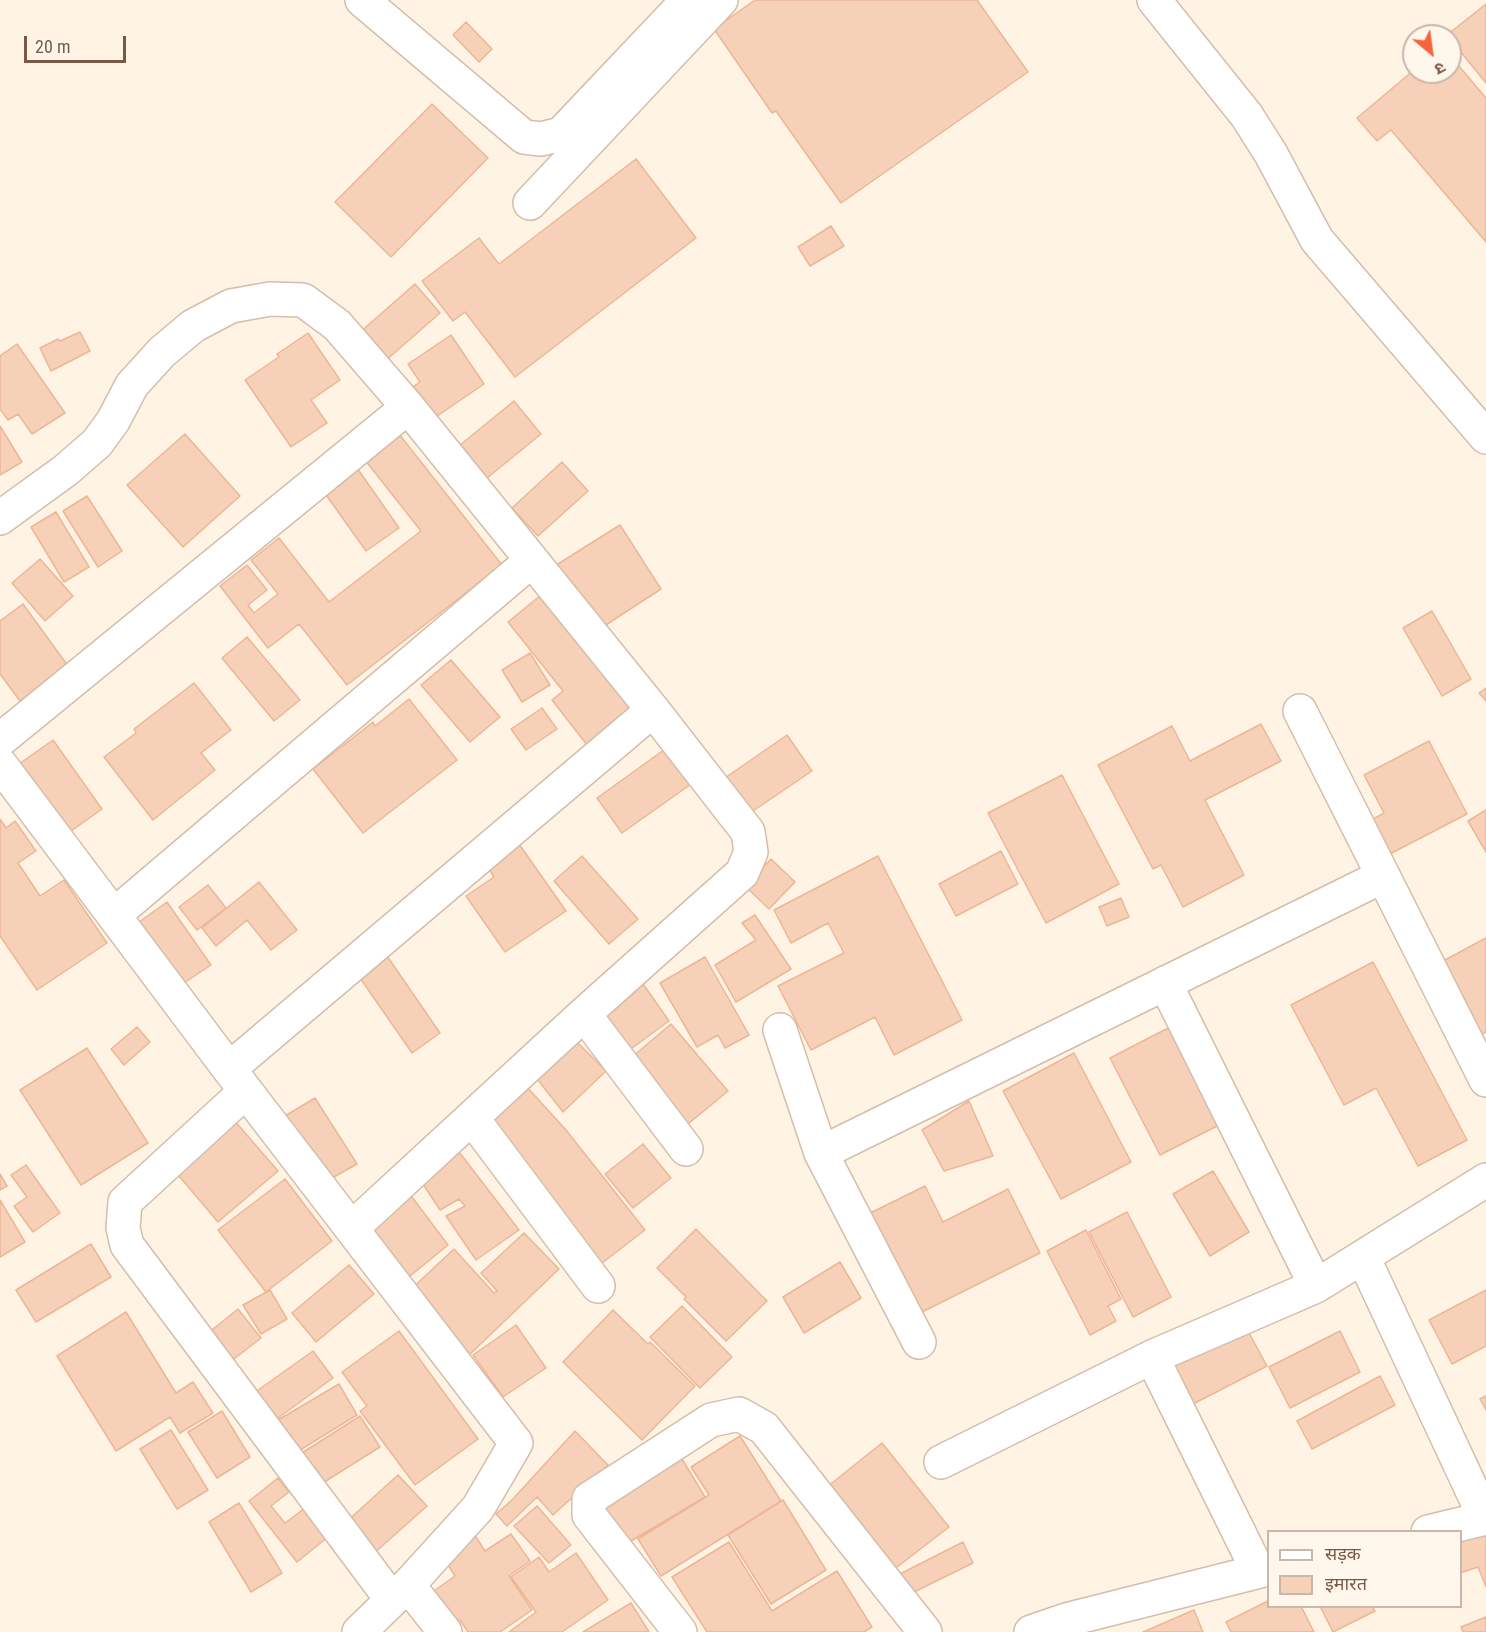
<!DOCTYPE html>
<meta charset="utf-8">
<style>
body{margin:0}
#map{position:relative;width:1486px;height:1632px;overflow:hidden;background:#fff4e4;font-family:"Roboto Condensed","Noto Sans Devanagari",sans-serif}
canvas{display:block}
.legend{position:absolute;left:1267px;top:1530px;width:195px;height:78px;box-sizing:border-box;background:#fff7ec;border:2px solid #cab7aa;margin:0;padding:8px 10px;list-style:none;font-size:18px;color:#7a5846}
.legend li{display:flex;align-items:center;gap:12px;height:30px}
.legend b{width:30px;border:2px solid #cab7aa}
.north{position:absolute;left:1402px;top:24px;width:60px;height:60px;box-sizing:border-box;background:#fff7ec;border:2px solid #cab7aa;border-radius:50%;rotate:151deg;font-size:16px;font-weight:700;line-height:24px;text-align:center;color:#7a5846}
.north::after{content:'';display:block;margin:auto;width:21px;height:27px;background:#f6633c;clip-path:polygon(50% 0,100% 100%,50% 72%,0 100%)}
.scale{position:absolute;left:24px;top:36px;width:102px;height:27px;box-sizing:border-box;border:3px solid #7a5846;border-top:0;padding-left:8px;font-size:18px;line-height:21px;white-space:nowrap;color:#7a5846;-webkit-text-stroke:4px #fff7ec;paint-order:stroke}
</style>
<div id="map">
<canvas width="1486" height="1632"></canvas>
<ul class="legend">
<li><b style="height:8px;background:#fff"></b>सड़क</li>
<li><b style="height:16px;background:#f7d0b8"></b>इमारत</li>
</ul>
<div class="north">उ</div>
<div class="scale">20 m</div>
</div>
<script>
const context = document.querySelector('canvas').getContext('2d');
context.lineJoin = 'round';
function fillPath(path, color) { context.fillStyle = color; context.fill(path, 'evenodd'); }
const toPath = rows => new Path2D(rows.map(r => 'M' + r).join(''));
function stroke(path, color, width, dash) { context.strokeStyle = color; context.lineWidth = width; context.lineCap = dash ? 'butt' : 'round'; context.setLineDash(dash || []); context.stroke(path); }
const building = toPath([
 [755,0,977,0,1028,72,841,203,776,111,772,113,714,29,755,0],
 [1486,4,1486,83,1447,35,1486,4],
 [466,22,492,49,479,62,453,35,466,22],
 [1458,65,1486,98,1486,242,1391,130,1377,141,1357,118,1414,70,1414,72,1443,72,1446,75,1458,65],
 [432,104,488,158,391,257,335,202,432,104],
 [636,159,696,238,515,377,465,312,453,321,422,281,479,238,499,264,636,159],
 [831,226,844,246,810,266,798,247,831,226],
 [415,284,440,313,384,362,359,333,415,284],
 [80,332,90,351,51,371,40,348,58,339,60,341,80,332],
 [308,333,340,380,311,400,327,423,291,447,245,380,279,357,277,354,308,333],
 [451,335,484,384,427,423,406,392,420,382,408,364,451,335],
 [17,344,65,413,32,434,18,414,8,420,0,409,0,356,17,344],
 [514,401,541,434,476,487,449,454,514,401],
 [0,426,22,462,0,475,0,426],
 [185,434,240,496,183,547,127,485,185,434],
 [399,434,502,565,347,685,299,624,268,648,220,586,247,565,267,590,248,605,254,613,278,594,251,560,279,538,329,602,421,531,365,460,399,434],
 [562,462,588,491,538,536,512,508,562,462],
 [357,468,399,528,366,551,324,492,357,468],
 [87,496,122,551,98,567,63,511,87,496],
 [56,512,89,567,64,582,31,527,56,512],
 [620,525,661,589,592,634,550,569,620,525],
 [40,559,73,596,45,621,12,583,40,559],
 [541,595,637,714,591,750,552,700,563,691,508,622,541,595],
 [23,604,68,666,20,701,0,674,0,621,23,604],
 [1432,611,1471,679,1442,696,1403,628,1432,611],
 [247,637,300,700,274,721,222,658,247,637],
 [530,653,550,685,522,702,502,670,530,653],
 [451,660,500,717,470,742,421,685,451,660],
 [194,683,231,730,201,753,215,770,153,820,104,757,136,733,134,729,194,683],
 [1486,688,1486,701,1479,693,1486,688],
 [409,699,457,760,363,833,313,769,373,722,375,726,409,699],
 [542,708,557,729,526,750,511,729,542,708],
 [1261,724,1281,761,1205,800,1244,875,1183,907,1161,865,1153,869,1098,765,1172,726,1190,761,1261,724],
 [787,735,812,771,747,815,722,780,787,735],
 [53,740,102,809,67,834,19,764,53,740],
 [1429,741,1467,814,1384,857,1366,823,1384,813,1364,775,1429,741],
 [668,747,694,782,622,833,597,798,668,747],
 [1062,775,1119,884,1046,923,988,813,1062,775],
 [1486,810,1486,852,1468,821,1486,810],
 [0,819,6,828,15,821,36,851,18,863,40,896,64,880,107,943,37,990,0,936,0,819],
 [519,844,566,911,505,952,466,896,494,877,487,866,519,844],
 [1001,851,1018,884,956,916,939,884,1001,851],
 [582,856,638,919,609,944,554,881,582,856],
 [878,856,962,1020,894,1055,875,1017,811,1050,778,986,844,953,828,923,791,943,774,910,878,856],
 [771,859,795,882,769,909,745,886,771,859],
 [259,882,297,930,271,950,247,920,216,946,202,928,259,882],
 [208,885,226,908,197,930,179,907,208,885],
 [1121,898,1129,917,1107,926,1099,907,1121,898],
 [167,902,211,965,175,989,132,927,167,902],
 [755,915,791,969,736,1002,715,965,756,940,742,923,755,915],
 [1486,938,1486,1032,1481,1035,1443,961,1486,938],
 [387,956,440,1033,412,1053,358,975,387,956],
 [705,957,749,1035,725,1048,718,1035,697,1047,660,983,705,957],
 [1373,962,1467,1140,1418,1166,1376,1088,1344,1105,1291,1005,1373,962],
 [641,981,669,1021,624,1054,598,1016,641,981],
 [671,1024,728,1091,682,1129,625,1063,671,1024],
 [1174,1025,1223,1123,1160,1155,1110,1058,1174,1025],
 [137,1027,150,1042,124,1065,111,1049,137,1027],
 [575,1040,606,1071,563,1112,534,1075,575,1040],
 [87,1048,148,1143,81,1185,20,1090,87,1048],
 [1074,1053,1131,1162,1061,1199,1003,1091,1074,1053],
 [526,1086,566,1130,645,1230,593,1270,483,1120,526,1086],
 [315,1098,357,1164,325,1182,280,1119,315,1098],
 [969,1101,993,1156,944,1171,922,1130,969,1101],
 [227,1112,278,1171,218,1222,168,1163,227,1112],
 [643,1144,671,1178,633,1208,605,1174,643,1144],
 [456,1148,519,1230,476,1260,446,1216,465,1206,459,1199,440,1210,419,1178,456,1148],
 [26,1165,60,1213,33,1232,14,1206,27,1197,11,1175,26,1165],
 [1213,1171,1249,1232,1210,1256,1173,1194,1213,1171],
 [0,1174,7,1186,0,1190,0,1174],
 [285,1179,332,1241,266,1292,218,1230,285,1179],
 [925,1186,943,1222,1008,1189,1040,1253,908,1319,858,1219,925,1186],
 [406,1189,448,1245,404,1281,363,1224,406,1189],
 [0,1200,25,1242,0,1257,0,1200],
 [1127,1212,1171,1297,1133,1317,1089,1232,1127,1212],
 [696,1229,767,1301,726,1341,684,1299,686,1297,657,1268,696,1229],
 [1086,1230,1121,1299,1108,1306,1116,1321,1090,1335,1047,1251,1086,1230],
 [524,1233,559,1269,467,1357,407,1293,454,1249,494,1293,497,1291,481,1273,524,1233],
 [91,1244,111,1277,36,1322,16,1290,91,1244],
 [840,1262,861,1298,804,1333,783,1297,840,1262],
 [349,1265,374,1294,316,1342,292,1313,349,1265],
 [270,1290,287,1319,261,1334,243,1305,270,1290],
 [1486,1290,1486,1346,1452,1364,1429,1320,1486,1290],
 [682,1306,732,1357,700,1388,650,1337,682,1306],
 [238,1309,261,1338,225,1366,202,1338,238,1309],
 [613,1310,648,1344,650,1342,695,1386,642,1440,563,1362,613,1310],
 [126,1312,176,1393,193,1382,213,1413,180,1433,170,1417,116,1451,57,1356,126,1312],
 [1243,1322,1267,1366,1193,1404,1170,1360,1243,1322],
 [516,1325,546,1368,503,1397,473,1355,516,1325],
 [399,1331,478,1439,415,1485,360,1411,367,1406,342,1372,399,1331],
 [1340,1331,1360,1372,1290,1408,1269,1367,1340,1331],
 [313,1351,333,1378,274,1421,254,1393,313,1351],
 [1380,1376,1395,1405,1312,1449,1297,1421,1380,1376],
 [339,1384,357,1415,292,1455,273,1423,339,1384],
 [1486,1396,1486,1410,1480,1399,1486,1396],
 [222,1411,250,1457,217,1478,188,1432,222,1411],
 [360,1416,380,1447,313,1489,294,1458,360,1416],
 [171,1430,208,1490,177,1509,140,1449,171,1430],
 [575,1431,608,1465,553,1515,537,1497,507,1526,496,1514,512,1500,575,1431],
 [740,1436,781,1501,661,1576,638,1539,709,1495,691,1467,740,1436],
 [882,1443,949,1527,892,1571,827,1487,882,1443],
 [676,1449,705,1497,621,1547,592,1500,676,1449],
 [398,1475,427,1506,372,1555,344,1524,398,1475],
 [278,1478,289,1492,271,1506,285,1523,305,1508,328,1537,297,1562,249,1501,278,1478],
 [783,1500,826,1570,771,1604,728,1535,783,1500],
 [239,1503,282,1573,251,1592,209,1522,239,1503],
 [537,1506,571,1545,549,1563,514,1526,537,1506],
 [472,1531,485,1551,511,1534,530,1561,509,1576,532,1610,500,1632,468,1632,460,1620,456,1623,434,1591,455,1576,443,1557,472,1531],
 [1486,1531,1486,1587,1478,1567,1460,1573,1460,1542,1486,1531],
 [729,1542,772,1611,837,1571,872,1627,864,1632,707,1632,672,1577,729,1542],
 [963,1542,973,1563,910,1594,900,1574,963,1542],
 [576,1553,608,1600,562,1632,509,1632,536,1612,511,1577,539,1557,549,1572,576,1553],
 [1268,1601,1268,1606,1301,1606,1314,1632,1231,1632,1226,1622,1268,1601],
 [631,1603,649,1632,583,1632,631,1603],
 [1320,1606,1372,1606,1375,1611,1333,1632,1320,1606],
 [1194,1610,1203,1632,1143,1632,1194,1610],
 [1486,1617,1486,1632,1463,1632,1461,1627,1486,1617]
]);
const minor = toPath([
 [362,0,524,137,541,139,561,134,688,0],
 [1154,0,1247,116,1271,154,1317,240,1486,437],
 [530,203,721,0],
 [0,518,66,470,97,443,113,421,132,385,162,352,193,326,231,306,270,299,303,300,337,325,408,407,653,710,748,832,751,852,742,873,584,1014,352,1228],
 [1300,711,1486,1080],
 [0,740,408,407],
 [0,764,229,1069,516,1443,478,1508,408,1585,445,1632],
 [114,915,531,561],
 [1165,983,1316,1286,1152,1357,1258,1571],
 [584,1014,686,1149],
 [780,1030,821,1153,1383,876],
 [229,1069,653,710],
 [246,1091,125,1202,123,1228,127,1245,392,1600,408,1585],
 [472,1118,598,1286],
 [821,1153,919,1342],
 [1363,1257,1485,1518],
 [1316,1286,1486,1180],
 [941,1462,1152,1357],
 [1428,1532,1486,1518],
 [359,1632,392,1600],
 [680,1632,589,1515,589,1499,711,1420,739,1414,764,1428,925,1632],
 [1031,1632,1066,1620,1268,1569]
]);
fillPath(building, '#f7d0b8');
stroke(building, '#ecb697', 1.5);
stroke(minor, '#d4bdab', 36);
stroke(minor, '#fff', 33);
</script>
